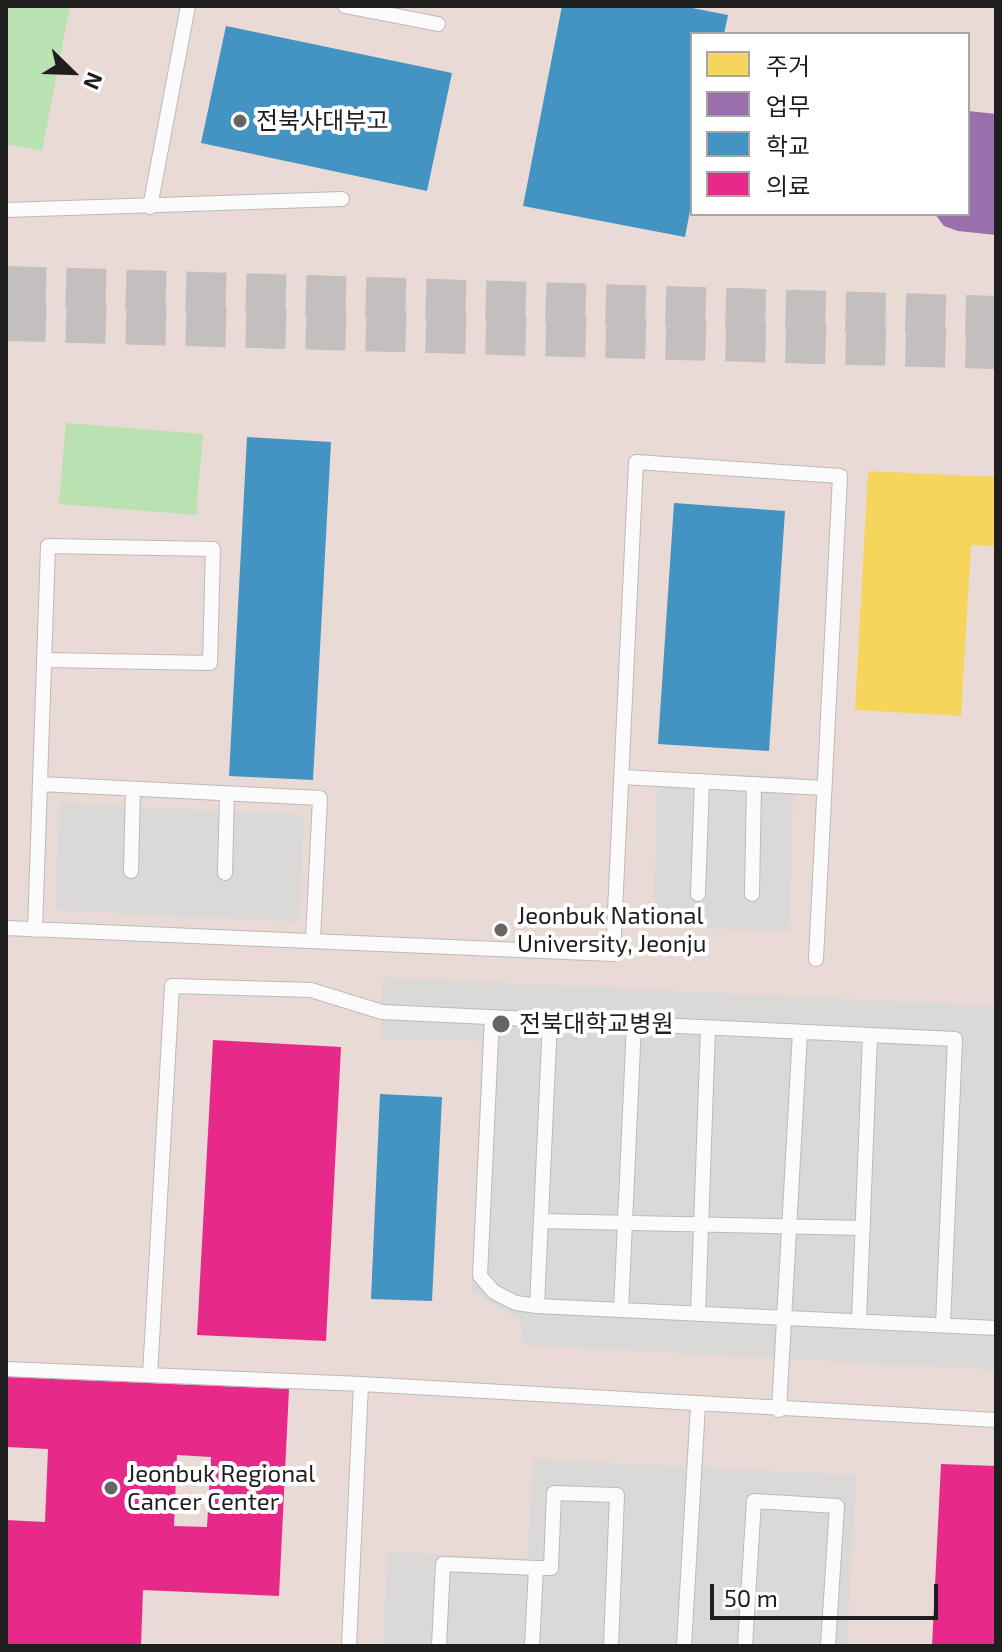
<!DOCTYPE html>
<meta charset="utf-8">
<style>
body{margin:0}
#map{position:relative;width:1002px;height:1652px;overflow:hidden;background:#ede7e7;font-family:"Exo 2","Noto Sans KR",sans-serif}
canvas{display:block}
.frame{position:absolute;inset:0;border:8px solid #1e1e1e;pointer-events:none}
.legend{position:absolute;left:690px;top:32px;width:280px;height:184px;box-sizing:border-box;background:#fff;border:2px solid #a5a5a5;margin:0;padding:10px 14px;list-style:none;font-size:24px;color:#1e1e1e}
.legend li{display:flex;align-items:center;gap:16px;height:40px}
.legend b{width:40px;border:2px solid #a5a5a5}
.north{position:absolute;left:32px;top:32px;width:80px;height:80px;-webkit-text-stroke:6px #fff;paint-order:stroke;rotate:113deg;font-size:22px;font-weight:700;line-height:32px;text-align:center;color:#1e1e1e}
.north::after{content:'';display:block;margin:auto;width:28px;height:36px;background:#1e1e1e;clip-path:polygon(50% 0,100% 100%,50% 72%,0 100%)}
.scale{position:absolute;left:710px;top:1584px;width:228px;height:36px;box-sizing:border-box;border:4px solid #1e1e1e;border-top:0;padding-left:10px;font-size:24px;line-height:28px;white-space:nowrap;color:#1e1e1e;-webkit-text-stroke:6px #fff;paint-order:stroke}
</style>
<div id="map">
<canvas width="1002" height="1652"></canvas>
<div class="frame"></div>
<ul class="legend">
<li><b style="height:22px;background:#f6d55c"></b>주거</li>
<li><b style="height:22px;background:#9970ab"></b>업무</li>
<li><b style="height:22px;background:#4393c3"></b>학교</li>
<li><b style="height:22px;background:#e7298a"></b>의료</li>
</ul>
<div class="north">N</div>
<div class="scale">50 m</div>
</div>
<script>
const context = document.querySelector('canvas').getContext('2d');
context.lineJoin = 'round';
function fillPath(path, color) { context.fillStyle = color; context.fill(path, 'evenodd'); }
const toPath = rows => new Path2D(rows.map(r => 'M' + r).join(''));
function stroke(path, color, width, dash) { context.strokeStyle = color; context.lineWidth = width; context.lineCap = dash ? 'butt' : 'round'; context.setLineDash(dash || []); context.stroke(path); }
function write(font, color, halo, rows, align = 'center') {
  context.font = font + ' "Exo 2","Noto Sans KR",sans-serif'; context.lineWidth = 8; context.setLineDash([]); context.textBaseline = 'middle'; context.strokeStyle = halo; context.fillStyle = color; for (const [text, x, y, turn = 0] of rows) {
    context.save(); context.translate(x, y); context.rotate((+turn || 0) * Math.PI / 180); context.textAlign = isNaN(turn) ? turn : align; if (halo) context.strokeText(text, 0, 0); context.fillText(text, 0, 0); context.restore();
  }
}
const education = toPath([
 [6,6,996,6,996,1646,6,1646],
 [692,34,968,34,968,214,692,214]
]);
const religious = toPath([
 [658,772,794,776,789,931,653,927],
 [60,803,304,815,299,922,55,910],
 [383,977,996,1006,996,1370,524,1345,520,1321,472,1290,482,1041,381,1039],
 [533,1459,856,1475,847,1646,383,1646,388,1552,528,1558]
]);
const pitch = toPath([
 [6,6,70,6,42,151,6,144],
 [66,423,203,434,196,515,59,504]
]);
const homes = toPath([
 [868,471,996,477,996,546,971,545,961,716,855,710]
]);
const offices = toPath([
 [968,111,996,114,996,235,958,231,944,226,935,214,968,214]
]);
const schools = toPath([
 [562,6,682,6,728,15,724,34,692,34,692,200,685,237,523,206],
 [226,26,452,73,427,191,201,143],
 [247,437,331,442,313,780,229,776],
 [674,503,785,511,769,751,658,744],
 [380,1094,442,1097,432,1301,371,1299]
]);
const health = toPath([
 [213,1040,341,1047,326,1341,197,1335],
 [6,1377,289,1389,279,1596,143,1590,141,1646,6,1646,6,1520,45,1522,48,1449,6,1447],
 [177,1455,211,1457,207,1527,174,1526],
 [941,1464,996,1466,996,1646,932,1646]
]);
const secondaryTunnel = toPath([
 [6,286,996,316],
 [6,321,996,349]
]);
const lane = toPath([
 [345,6,438,24],
 [150,207,188,6],
 [6,210,342,199],
 [622,777,824,788],
 [41,784,320,798,313,939],
 [131,871,133,789],
 [225,873,227,794],
 [698,894,702,781],
 [752,894,754,784],
 [6,928,613,954,636,462,840,476,816,959],
 [35,930,48,546,213,549,210,663,46,660],
 [492,1017,480,1276,494,1292,516,1303,537,1306],
 [550,1020,537,1306,996,1328],
 [541,1221,863,1228],
 [621,1310,634,1024],
 [698,1314,708,1028],
 [859,1321,870,1035],
 [6,1369,361,1384,996,1420],
 [150,1375,172,986,311,990,382,1012,955,1039,943,1325],
 [779,1410,800,1032],
 [536,1568,551,1568,554,1493,617,1495,611,1646],
 [349,1646,361,1384],
 [439,1646,443,1564,536,1568,532,1646],
 [684,1646,698,1405],
 [745,1646,754,1501,837,1506,828,1646]
]);
const markers = [
 [240,121,8,"#666464"],
 [501,930,8,"#666464"],
 [501,1024,10,"#666464"],
 [111,1488,8,"#666464"]
];
const poiNames = [
 ["전북사대부고",256,121],
 ["Jeonbuk National",517,916],
 ["University, Jeonju",517,944],
 ["전북대학교병원",519,1024],
 ["Jeonbuk Regional",127,1474],
 ["Cancer Center",127,1502]
];
fillPath(education, '#e9dad6');
fillPath(religious, '#dbd8d8');
fillPath(pitch, '#bae1b1');
fillPath(homes, '#f6d55c');
fillPath(offices, '#9970ab');
fillPath(schools, '#4393c3');
fillPath(health, '#e7298a');
stroke(secondaryTunnel, '#c4bfbf', 40, [40, 20]);
stroke(lane, '#bdbaba', 16);
stroke(lane, '#fcfbfb', 14);
for (const [x, y, r, color] of markers) { const dot = new Path2D(); dot.arc(x, y, r, 0, 2 * Math.PI); context.fillStyle = color; context.fill(dot); stroke(dot, '#fff', 3); }
write('24px', '#1e1e1e', '#fff', poiNames, 'left');
</script>
